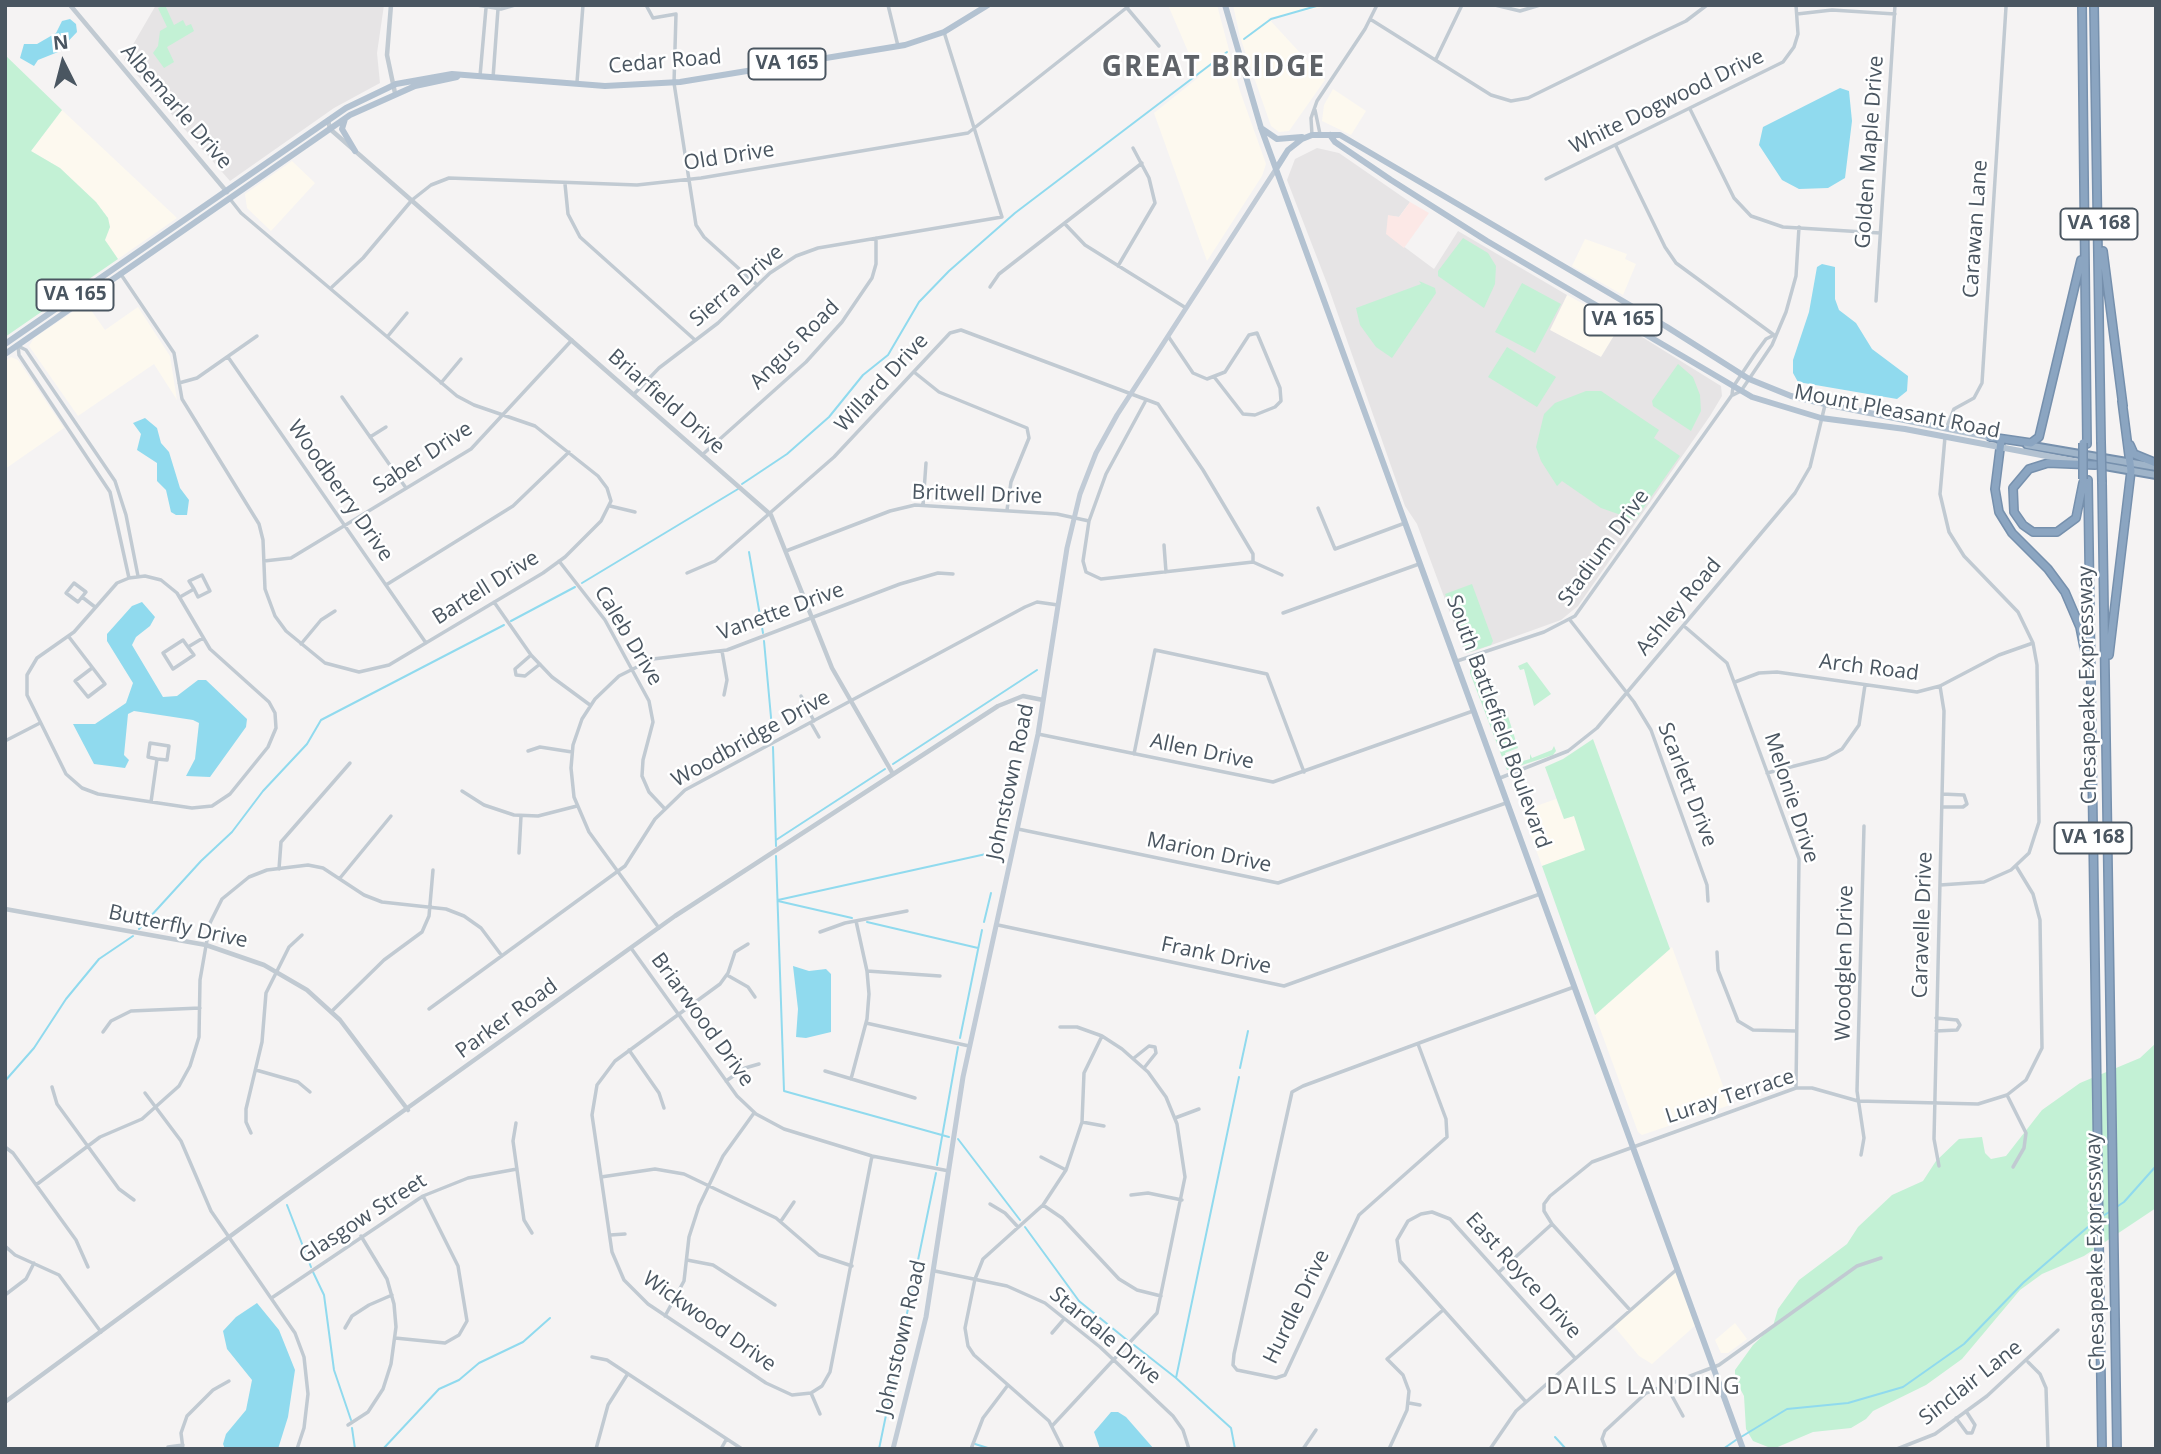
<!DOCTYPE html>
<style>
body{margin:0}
#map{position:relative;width:2161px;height:1454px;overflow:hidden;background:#f5f3f3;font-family:"Open Sans",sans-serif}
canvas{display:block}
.frame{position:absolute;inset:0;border:7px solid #4a5661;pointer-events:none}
.north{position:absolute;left:28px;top:28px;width:70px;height:70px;-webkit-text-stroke:5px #fff;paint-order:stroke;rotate:354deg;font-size:19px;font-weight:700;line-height:28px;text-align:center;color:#4a5661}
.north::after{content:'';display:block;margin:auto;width:24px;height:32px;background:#4a5661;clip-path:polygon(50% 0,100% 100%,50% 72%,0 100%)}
</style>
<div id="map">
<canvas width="2161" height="1454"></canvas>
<div class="frame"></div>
<div class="north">N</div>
</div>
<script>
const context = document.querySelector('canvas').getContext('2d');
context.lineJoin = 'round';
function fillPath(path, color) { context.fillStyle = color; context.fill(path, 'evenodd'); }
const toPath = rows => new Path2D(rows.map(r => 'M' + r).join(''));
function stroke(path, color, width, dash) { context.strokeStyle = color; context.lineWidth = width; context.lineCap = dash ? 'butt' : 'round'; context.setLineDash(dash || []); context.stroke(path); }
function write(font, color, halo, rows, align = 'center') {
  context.font = font + ' "Open Sans",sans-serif'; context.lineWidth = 5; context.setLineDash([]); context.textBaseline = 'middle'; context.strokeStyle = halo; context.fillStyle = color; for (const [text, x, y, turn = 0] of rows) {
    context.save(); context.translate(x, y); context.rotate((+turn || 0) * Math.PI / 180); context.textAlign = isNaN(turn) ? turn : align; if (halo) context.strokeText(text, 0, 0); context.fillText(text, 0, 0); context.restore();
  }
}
const commercial = toPath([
 [1168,5,1217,5,1240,91,1266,164,1262,176,1207,261,1154,113,1199,77],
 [1233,5,1334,5,1268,18,1325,80,1289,131,1279,132,1271,126,1240,37],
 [1333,89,1366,111,1351,135,1322,121,1324,105],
 [62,110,177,218,118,259,105,240,110,227,108,218,96,202,60,168,31,151],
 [292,161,315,183,271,231,247,208,245,194],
 [1585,239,1627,254,1625,259,1636,264,1623,295,1572,266],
 [1567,295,1621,324,1601,357,1549,330],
 [86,303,105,330,138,307,170,356,177,400,154,364,78,416,29,346,34,338],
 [11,357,18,360,64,428,5,469,5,361],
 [1556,799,1564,819,1574,816,1586,850,1542,866,1522,811],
 [1672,947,1730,1105,1642,1135,1638,1132,1595,1015],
 [1678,1268,1698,1323,1652,1364,1639,1356,1613,1325],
 [1735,1323,1747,1339,1728,1353,1721,1353,1715,1340]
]);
const education = toPath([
 [156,5,384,5,377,53,380,83,334,108,230,181,124,60],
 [1317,148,1339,153,1410,202,1399,217,1390,216,1391,237,1434,269,1458,231,1567,295,1550,330,1601,357,1621,324,1721,386,1722,396,1710,416,1578,606,1561,620,1472,652,1463,648,1417,524,1405,506,1328,286,1287,180,1295,159]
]);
const medical = toPath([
 [1410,202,1429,213,1404,248,1386,234,1388,215,1399,217]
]);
const green = toPath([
 [165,5,174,25,183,20,186,26,191,24,194,31,167,47,174,62,164,68,153,53,158,46,160,31,167,27,158,8],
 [5,55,62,110,31,151,60,168,96,202,108,218,110,227,105,240,118,259,5,337],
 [1463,238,1488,253,1496,266,1495,284,1484,308,1438,276,1438,271],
 [1419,281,1435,288,1436,293,1392,358,1376,347,1360,325,1356,308,1421,284],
 [1522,283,1561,304,1535,353,1495,332],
 [1507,347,1556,377,1537,407,1488,377],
 [1678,364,1693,377,1700,395,1701,411,1691,431,1653,406,1652,401],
 [1586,391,1601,391,1659,430,1654,438,1680,456,1635,520,1601,508,1562,481,1557,486,1541,461,1536,447,1544,414,1555,403],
 [1472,584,1493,641,1491,645,1466,653,1445,594],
 [1479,658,1486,665,1476,664,1477,670,1473,672,1479,689,1493,684,1498,709,1501,714,1507,713,1518,748,1505,753,1509,765,1530,759,1530,754,1532,758,1552,750,1554,746,1556,751,1553,755,1507,770,1470,673,1470,663],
 [1527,662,1551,694,1534,706,1524,669,1520,670,1518,666],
 [1593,739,1670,949,1595,1015,1542,866,1585,850,1574,816,1564,819,1545,767,1563,759],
 [2156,1043,2156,1208,2084,1256,2042,1274,2020,1290,1962,1359,1926,1385,1873,1411,1866,1419,1851,1428,1813,1432,1773,1449,1753,1441,1746,1429,1744,1396,1735,1379,1735,1370,1753,1345,1773,1326,1778,1309,1799,1280,1847,1244,1858,1227,1892,1195,1923,1181,1936,1161,1959,1139,1982,1137,1985,1153,1991,1159,2006,1156,2042,1110,2080,1083,2140,1058]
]);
const water = toPath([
 [70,19,76,24,77,32,58,52,38,60,34,66,20,58,24,44,37,44,56,33,62,21],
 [1840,88,1849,91,1852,121,1845,178,1828,188,1799,189,1782,180,1759,145,1763,127],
 [1822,264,1835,267,1835,299,1839,310,1856,323,1872,349,1908,376,1907,391,1897,399,1798,382,1793,373,1793,360,1809,312,1817,267],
 [145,418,157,428,161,443,169,452,180,488,189,500,187,515,176,515,171,512,166,490,157,481,157,463,137,450,141,434,133,423],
 [142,602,155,617,150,626,136,637,132,645,163,697,177,696,198,680,206,680,247,719,246,727,210,777,186,776,195,759,199,723,193,720,134,711,128,714,124,755,129,760,125,768,94,764,73,724,95,724,126,703,133,683,107,641,107,634,132,606],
 [793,966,809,971,826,969,831,974,831,1032,806,1038,796,1037,798,1009],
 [257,1303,279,1330,295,1370,288,1417,278,1449,225,1449,223,1444,226,1434,246,1410,252,1380,227,1349,223,1331,236,1317],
 [1111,1412,1118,1412,1126,1417,1154,1449,1100,1449,1094,1432]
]);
const stream = toPath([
 [1244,39,1271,19,1320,5],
 [742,484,787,454,829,417,863,375,888,355,919,302,949,271,1015,213,1227,52],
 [749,552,763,633],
 [582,583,738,489],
 [511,621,575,587],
 [764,641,773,739],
 [773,747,776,846],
 [893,764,1037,670],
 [776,840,885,769],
 [776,856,784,1091,949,1137],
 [778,900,995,852],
 [778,901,852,918],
 [867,922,978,948],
 [984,922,991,893],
 [139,929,201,861,232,832,263,791,307,744,321,720,504,625],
 [960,1038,982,930],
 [1240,1068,1248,1031],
 [5,1081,34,1048,66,999,99,959,133,936],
 [958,1139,1020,1220],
 [937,1165,958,1047],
 [287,1205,311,1267],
 [2115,1208,2124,1202,2156,1166],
 [2101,1217,2111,1211],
 [1025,1227,1079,1301,1127,1340],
 [313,1272,324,1295,334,1370,351,1420],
 [1134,1345,1176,1378,1231,1428,1235,1449],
 [1176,1378,1239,1077],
 [352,1428,355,1449],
 [1555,1437,1566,1449],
 [1741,1437,1787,1409,1848,1403,1903,1387,1964,1344,2023,1283,2096,1220],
 [975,1444,991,1449],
 [383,1449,439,1389,459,1380,479,1363,523,1342,550,1318],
 [879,1449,936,1173],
 [1723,1449,1736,1440]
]);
const minor = toPath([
 [477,5,501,9,515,5],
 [646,5,653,18,676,14,674,83,696,225,704,237,757,285],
 [888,5,898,46],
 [1495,5,1520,11,1540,5],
 [1127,8,1159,46],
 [1797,14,1832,10,1895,14],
 [1370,19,1491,95,1511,101,1528,98,1646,40,1686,21,1707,5],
 [1436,59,1462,5],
 [480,76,486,8],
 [493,78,498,9],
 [577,82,583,5],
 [1690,109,1734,198,1751,216,1783,227,1880,233],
 [1315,110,1320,134],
 [1312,135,1311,118,1317,101,1365,29,1377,5],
 [1616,146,1665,247,1676,263,1774,335],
 [1546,179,1783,62,1794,47,1798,34,1796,5],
 [565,184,568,214,580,237,695,340],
 [1065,224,1085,245,1186,308],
 [1118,266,1155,203,1149,178,1133,148],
 [120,273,174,353,182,399,259,524,263,540,265,589,275,616,286,631,325,663,359,672,389,665,543,573,565,557,601,521,611,501,607,488,598,476,535,426,474,405,457,396,241,213,230,199],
 [332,287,363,258,412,200,431,185,449,178,637,185,701,178,968,133,1130,5],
 [990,287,999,274,1142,163],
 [1876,301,1895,5],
 [388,336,407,313],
 [1168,336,1193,373,1207,379,1225,372,1249,335,1257,333,1280,388,1281,401,1275,407,1255,415,1243,414,1215,378],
 [18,346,26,350,115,481,126,515,138,576],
 [18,346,19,355,110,492,129,578],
 [228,357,426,643],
 [914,372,939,392,1027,428,1029,438,1011,482,1007,510],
 [179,383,197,378,257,336],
 [441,383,461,359],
 [634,394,659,368,718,323,770,273,796,256,818,248,1002,217,944,32],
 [1733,395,1741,391,1772,345,1786,312,1796,276,1799,227],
 [342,397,406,488],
 [1145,402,1106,474,1089,521,1083,561,1086,572,1101,579,1253,562],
 [1946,429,1954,409,1974,398,1982,383,2006,7],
 [370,437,386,427],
 [702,455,806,362,842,322,872,278,876,264,876,238],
 [923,505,926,463],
 [610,506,635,512],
 [1318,508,1335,549,1405,523],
 [1164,545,1166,572],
 [786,551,890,511,915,505,1057,514,1089,521],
 [264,561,291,558,471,449,572,340],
 [559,561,605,620,649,701,653,722,643,760,642,776,649,792,664,808],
 [1253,562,1282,575],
 [687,573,715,561,834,457,950,333,961,330,1158,404,1203,470,1253,554,1253,562],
 [145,576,161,580,177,593,210,649,269,702,275,713,276,728,268,747,230,794,212,806,192,808,98,794,82,788,66,774,27,695,27,675,37,658,74,632,117,583,129,578,145,576],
 [386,585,513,506,569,452],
 [82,597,86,592,74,583,66,593,78,602,82,597,95,607],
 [180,597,194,589,198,597,210,591,202,575,189,581,194,589],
 [494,602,531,655,552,677,590,705],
 [1283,613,1419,564],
 [1570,620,1634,702,1651,730,1707,885,1708,901],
 [1684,626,1727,663,1799,859,1796,1088],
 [69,637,105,684,88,697,75,681,92,668],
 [301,644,321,620,335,611],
 [188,647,194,655,173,669,163,653,183,640,188,647,203,638],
 [722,651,727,680,724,695],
 [531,655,515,669,516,675,525,676,540,664],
 [1457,661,1544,632,1575,616,1732,395,1733,387,1755,354,1766,339,1774,335],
 [1735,682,1759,673,1777,672,1917,692,1940,686,1999,655,2033,643],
 [801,696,814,721],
 [811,723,819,737],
 [1038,734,1273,782,1473,711],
 [5,741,40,723],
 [528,751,540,747,572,752],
 [1134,754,1155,650,1267,674,1304,772],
 [1767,773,1826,758,1842,749,1859,725,1865,685],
 [1500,778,1568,751,1597,728,1795,493,1810,467,1825,405],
 [462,791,484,805,514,815,538,816,577,806],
 [151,802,157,759,148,757,150,743,169,746,167,760,157,759],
 [1942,807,1963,807,1967,804,1964,795,1942,794],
 [1018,829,1278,883,1506,803],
 [519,853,521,816],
 [279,869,281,842,350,763],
 [340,878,391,816],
 [1940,885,1984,882,2011,870,2029,853,2039,822,2037,665,2033,643,2018,612,1964,556,1949,532,1940,494,1945,437],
 [998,925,1284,986,1540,894],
 [659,928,589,832,574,797,571,768,573,745,582,719,595,699,619,676,653,659,727,650,900,584,938,573,953,574],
 [820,932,845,923,907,911],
 [748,944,735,952,728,973,720,984,615,1061,597,1085,592,1115,612,1252,624,1280,648,1304,766,1383,792,1395,811,1393,822,1386,830,1372,872,1156],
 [631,948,737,1096,756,1114,784,1129,872,1156,949,1171],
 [1717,952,1718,970,1738,1021,1753,1030,1796,1031],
 [867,971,940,976],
 [727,975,748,987,755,997],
 [429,1009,625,866,655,819,685,790,1025,607,1037,602,1058,605],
 [331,1012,384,960,422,932,429,916,433,870],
 [866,1023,969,1046],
 [1936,1031,1957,1030,1960,1025,1957,1020,1936,1018],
 [103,1032,111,1021,131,1011,200,1008],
 [1418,1044,1446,1119,1447,1137,1359,1215,1285,1375,1276,1378,1237,1370,1233,1365,1234,1354,1292,1092,1303,1086,1430,1039,1574,987],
 [629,1050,659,1093,664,1108],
 [1134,1058,1149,1046,1155,1047,1156,1053,1144,1068],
 [256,1070,298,1082,310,1092],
 [825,1071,915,1098],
 [851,1079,867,1019,869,994,867,971,856,921],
 [726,1081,745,1068,759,1064],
 [52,1087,57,1104,119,1189,134,1200],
 [145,1093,181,1141,211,1211,295,1333,304,1357,308,1394,304,1428,297,1449],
 [2007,1095,2026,1133,2024,1148,2013,1167],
 [1175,1118,1199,1109],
 [1082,1122,1104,1126],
 [516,1123,513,1141,524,1220,532,1233],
 [251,1133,246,1122,246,1109,262,1042,266,993,289,947,302,935],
 [5,1147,13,1153,76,1240,88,1267],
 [1861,1155,1864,1138,1857,1091,1864,826],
 [1041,1157,1066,1170],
 [1939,1166,1934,1139,1944,711,1940,686],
 [601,1177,655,1169,684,1174,776,1218,819,1255,852,1266],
 [36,1185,100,1137,142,1119,179,1086,190,1066,199,1037,200,980,210,923,222,899,249,877,267,870,308,865,323,868,364,895,382,902,446,909,464,916,481,928,502,956],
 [1131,1195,1148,1193,1182,1200],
 [990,1204,1005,1213,1018,1227],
 [1043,1205,1062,1218,1119,1279,1137,1290,1161,1296],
 [781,1221,794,1202],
 [610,1235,625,1234],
 [5,1246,15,1255,59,1275,101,1332],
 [687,1260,713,1265,775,1305],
 [935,1271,1007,1286,1045,1303,1100,1347,1173,1416,1183,1430,1189,1449],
 [1499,1272,1552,1224],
 [5,1295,26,1279,34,1263],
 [273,1297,423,1196,468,1178,517,1169],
 [1630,1310,1552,1224,1544,1211,1544,1204,1550,1196,1592,1162,1796,1088,1812,1088,1858,1101,1978,1104,2007,1095,2026,1080,2042,1048,2040,920,2033,894,2016,866],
 [665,1316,684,1281,689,1237,699,1206,723,1156,754,1113],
 [345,1328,352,1316,369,1305,392,1295],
 [1052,1333,1064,1319],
 [395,1338,445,1343,459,1335,467,1321,458,1266,423,1196],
 [592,1357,607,1360,742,1449],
 [2028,1362,2040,1374,2046,1388,2048,1449],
 [1666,1385,1683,1416],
 [811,1393,820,1414],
 [1526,1402,1400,1261,1397,1240,1408,1221,1421,1214,1432,1212,1450,1219,1575,1358],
 [1409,1403,1420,1405],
 [1956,1418,1967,1433,1972,1433,1975,1425,1966,1411],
 [348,1425,368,1412,383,1389,391,1364,396,1327,394,1304,387,1279,361,1236],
 [1052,1426,1157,1313,1185,1177,1177,1124,1166,1097,1148,1072,1122,1049,1102,1036,1077,1027,1060,1027],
 [168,1447,183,1445],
 [183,1449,181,1433,187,1416,213,1390,229,1381],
 [596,1449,608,1405,627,1375],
 [721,1449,726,1440],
 [971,1449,983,1418,1008,1385],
 [1063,1449,1049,1421,974,1355,968,1346,965,1328,975,1279,983,1259,1043,1205,1066,1170,1082,1122,1084,1073,1102,1036],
 [1303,1449,1316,1430],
 [1389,1449,1407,1410,1409,1391,1403,1375,1387,1359,1443,1310],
 [1490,1449,1516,1411,1676,1270],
 [1606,1449,1602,1439,1605,1431,1646,1393,1719,1365,1857,1266,1881,1258],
 [1897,1449,1935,1434,1987,1396,2058,1330],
 [2155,1449,2156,1449]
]);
const tertiary = toPath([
 [70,5,227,192],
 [391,5,387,55,395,93],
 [328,120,330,129,771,515,832,668,893,774],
 [5,909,206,945,264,965,307,990,340,1020,408,1110],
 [5,1402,282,1198,675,916,998,706,1023,696,1043,700]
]);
const secondary = toPath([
 [893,1449,926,1317,963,1077,1038,734,1067,548,1080,494,1096,453,1117,415,1276,169]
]);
const primary = toPath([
 [1225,5,1261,128,1743,1449],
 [345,119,342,129,355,151],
 [1261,128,1277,139,1302,137],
 [1330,135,1335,142,1391,180,1487,241,1752,397,1821,418,1905,429,2078,462],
 [1276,169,1288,150,1302,139,1312,135,1340,135,1667,327,1749,379,1791,396,1825,404,1993,438],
 [5,344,346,108,396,84,452,74,605,86,680,82,905,45,944,32,988,5],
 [5,354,350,115,415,86,457,77]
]);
const trunk = toPath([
 [2027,445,2156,467],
 [2099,465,2156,475]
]);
const motorway = toPath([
 [2082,5,2087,444],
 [2094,5,2101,442],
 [2103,251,2123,406],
 [1990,437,2031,443,2039,437,2081,260],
 [2001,441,1995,489,1999,512,2012,533,2048,569,2065,592,2080,627,2087,662],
 [2130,445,2134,454,2156,463],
 [2088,480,2102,1449],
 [2102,482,2117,1449],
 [2083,483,2076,518,2057,532,2033,532,2023,525,2014,512,2013,488,2029,469,2048,463,2095,465],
 [2109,655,2131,471,2122,401]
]);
const motorwayBridge = toPath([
 [2101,442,2102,482],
 [2083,443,2083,479]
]);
const shields = [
 [787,64,77],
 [2099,224,77],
 [75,295,77],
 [1623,320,77],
 [2093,838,77]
];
const shieldNames = [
 ["VA 165",787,64],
 ["VA 168",2099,224],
 ["VA 165",75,295],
 ["VA 165",1623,320],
 ["VA 168",2093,838]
];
const streetNames = [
 ["Cedar Road",665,62,-5],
 ["White Dogwood Drive",1667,102,-26],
 ["Albemarle Drive",176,107,49],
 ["Golden Maple Drive",1870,152,-86],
 ["Old Drive",729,157,-9],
 ["Carawan Lane",1976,229,-86],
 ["Sierra Drive",737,286,-40],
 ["Angus Road",795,345,-45],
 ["Willard Drive",882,383,-47],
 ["Briarfield Drive",666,402,41],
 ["Mount Pleasant Road",1897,412,11],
 ["Saber Drive",423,458,-33],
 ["Woodberry Drive",340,491,55],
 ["Britwell Drive",977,495,2],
 ["Stadium Drive",1604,548,-54],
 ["Bartell Drive",486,588,-32],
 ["Ashley Road",1679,607,-50],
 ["Vanette Drive",781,612,-20],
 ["Caleb Drive",628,636,59],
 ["Arch Road",1869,668,7],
 ["Chesapeake Expressway",2088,685,-91],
 ["South Battlefield Boulevard",1498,722,70],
 ["Woodbridge Drive",751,739,-29],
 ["Allen Drive",1202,752,12],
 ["Johnstown Road",1011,782,-78],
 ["Scarlett Drive",1687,785,69],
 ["Melonie Drive",1791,798,72],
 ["Marion Drive",1209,853,12],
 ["Caravelle Drive",1923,925,-88],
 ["Butterfly Drive",178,927,12],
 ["Frank Drive",1216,956,12],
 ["Woodglen Drive",1845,963,-89],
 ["Parker Road",507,1019,-36],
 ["Briarwood Drive",702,1020,54],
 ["Luray Terrace",1730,1097,-18],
 ["Glasgow Street",363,1219,-33],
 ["Chesapeake Expressway",2096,1252,-91],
 ["East Royce Drive",1523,1276,48],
 ["Hurdle Drive",1297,1307,-64],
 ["Wickwood Drive",709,1322,35],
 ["Stardale Drive",1105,1336,40],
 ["Johnstown Road",902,1338,-77],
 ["Sinclair Lane",1971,1383,-38]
];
const neighbourhoodNames = [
 ["DAILS LANDING",1644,1387]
];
const districtNames = [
 ["GREAT BRIDGE",1214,68]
];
fillPath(commercial, '#fdf9ef');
fillPath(education, '#e6e4e5');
fillPath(medical, '#fce8e6');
fillPath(green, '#c3f1d5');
fillPath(water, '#90daee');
stroke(stream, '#90daee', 2);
stroke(trunk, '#7690ad', 10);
stroke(motorway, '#7690ad', 10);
stroke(minor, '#c1cad2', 3.5);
stroke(tertiary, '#c1cad2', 4.5);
stroke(secondary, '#c1cbd6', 5);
stroke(primary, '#b3c2d1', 6);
stroke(trunk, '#9fb4c9', 6);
stroke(motorway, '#8ba5c1', 7);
stroke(motorwayBridge, '#7690ad', 10, []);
stroke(motorwayBridge, '#8ba5c1', 7);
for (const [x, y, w] of shields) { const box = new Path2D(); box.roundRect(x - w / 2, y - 15.5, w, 31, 5); context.fillStyle = '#fff'; context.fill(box); stroke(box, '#4a5661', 2); }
write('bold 19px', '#4a5661', null, shieldNames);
write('21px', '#4a5661', '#fff', streetNames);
context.letterSpacing = '2px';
write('23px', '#5f6368', '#fff', neighbourhoodNames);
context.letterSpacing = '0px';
context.letterSpacing = '2px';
write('bold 28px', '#5f6368', '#fff', districtNames);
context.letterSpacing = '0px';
</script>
